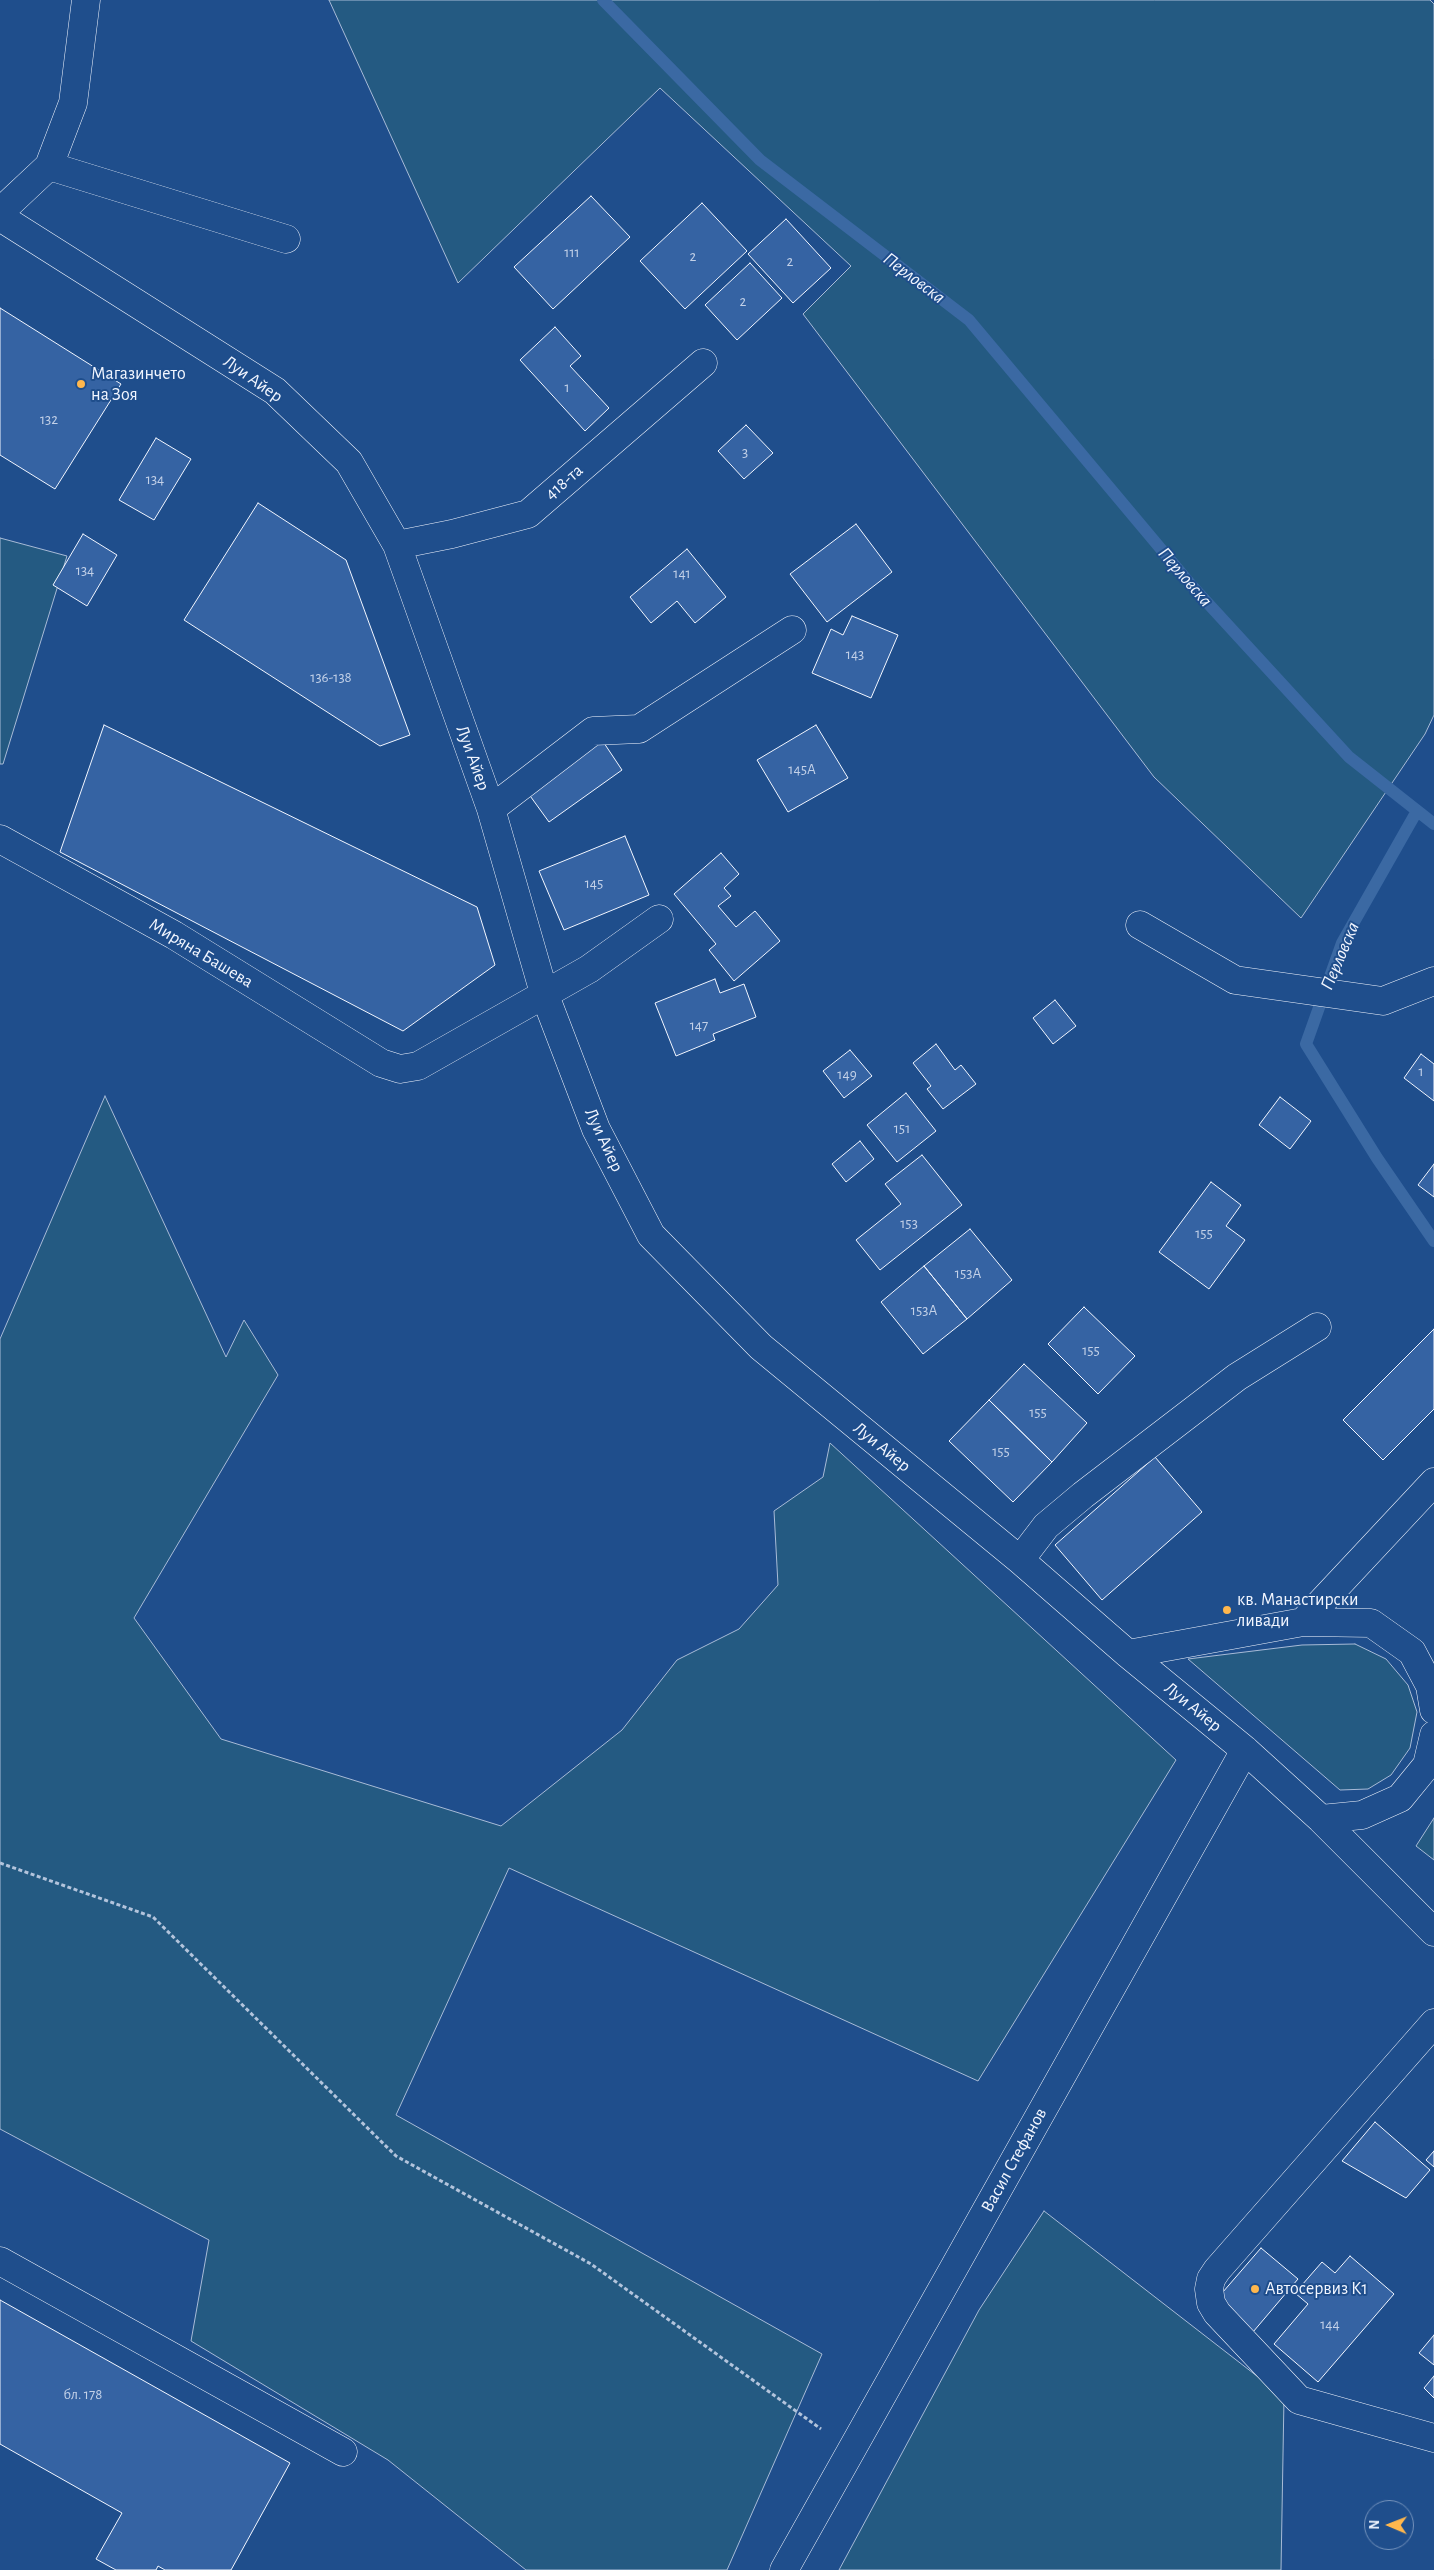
<!DOCTYPE html>
<meta charset="utf-8">
<style>
body{margin:0}
#map{position:relative;width:1434px;height:2570px;overflow:hidden;background:#1f4e8c;font-family:"Alegreya Sans",sans-serif}
canvas{display:block}
.north{position:absolute;left:1364px;top:2500px;width:50px;height:50px;box-sizing:border-box;background:#1f4e8c;border:1px solid #7391ba;border-radius:50%;rotate:271deg;font-size:14px;font-weight:700;line-height:20px;text-align:center;color:#f2f6ff}
.north::after{content:'';display:block;margin:auto;width:18px;height:22px;background:#ffb74d;clip-path:polygon(50% 0,100% 100%,50% 72%,0 100%)}
</style>
<div id="map">
<canvas width="1434" height="2570"></canvas>
<div class="north">N</div>
</div>
<script>
const context = document.querySelector('canvas').getContext('2d');
context.lineJoin = 'round';
function fillPath(path, color) { context.fillStyle = color; context.fill(path, 'evenodd'); }
const toPath = rows => new Path2D(rows.map(r => 'M' + r).join(''));
function stroke(path, color, width, dash) { context.strokeStyle = color; context.lineWidth = width; context.lineCap = dash ? 'butt' : 'round'; context.setLineDash(dash || []); context.stroke(path); }
function write(font, color, halo, rows, align = 'center') {
  context.font = font + ' "Alegreya Sans",sans-serif'; context.lineWidth = 4; context.setLineDash([]); context.textBaseline = 'middle'; context.strokeStyle = halo; context.fillStyle = color; for (const [text, x, y, turn = 0] of rows) {
    context.save(); context.translate(x, y); context.rotate((+turn || 0) * Math.PI / 180); context.textAlign = isNaN(turn) ? turn : align; if (halo) context.strokeText(text, 0, 0); context.fillText(text, 0, 0); context.restore();
  }
}
const green = toPath([
 [329,0,1430,0,1434,4,1434,715,1425,734,1301,918,1154,777,803,314,851,266,660,88,458,283,329,0],
 [0,538,67,556,3,764,0,764,0,538],
 [105,1096,226,1357,244,1320,278,1375,134,1618,221,1739,501,1826,622,1730,677,1660,739,1629,778,1585,774,1511,823,1477,830,1443,1176,1760,978,2081,509,1868,396,2115,822,2354,727,2570,526,2570,388,2460,191,2341,209,2240,0,2129,0,1339,105,1096],
 [1355,1644,1386,1659,1408,1685,1417,1712,1410,1748,1391,1775,1368,1789,1340,1790,1188,1659,1302,1645,1355,1644],
 [1434,1818,1434,1860,1416,1846,1434,1818],
 [1044,2211,1284,2397,1281,2570,839,2570,979,2310,1044,2211]
]);
const stream = toPath([
 [603,0,760,160,969,320,1192,586,1349,757,1434,824],
 [1417,811,1342,943,1306,1044,1377,1158,1434,1241]
]);
const building = toPath([
 [591,196,630,237,553,309,514,267,591,196],
 [702,203,747,251,685,309,640,261,702,203],
 [786,219,831,268,793,303,748,254,786,219],
 [750,263,782,298,737,340,705,305,750,263],
 [0,308,121,384,55,489,0,455,0,308],
 [555,327,581,356,570,366,609,408,585,431,520,360,555,327],
 [746,425,773,453,744,479,718,451,746,425],
 [156,438,191,459,154,520,119,500,156,438],
 [258,503,346,560,410,735,380,746,184,620,258,503],
 [856,524,892,572,827,622,790,574,856,524],
 [83,534,117,555,87,606,53,585,83,534],
 [687,549,726,597,695,623,677,601,651,623,630,597,687,549],
 [852,616,898,635,871,698,812,673,831,629,843,635,852,616],
 [104,725,477,907,495,965,403,1031,60,852,104,725],
 [816,725,848,778,788,812,757,760,816,725],
 [602,740,622,770,549,822,528,793,602,740],
 [625,836,649,895,564,930,539,871,625,836],
 [721,853,739,874,724,888,731,896,718,906,736,927,755,911,780,941,734,981,709,950,716,944,674,894,721,853],
 [715,979,720,993,744,984,756,1017,713,1034,715,1040,676,1056,655,1003,715,979],
 [1055,1000,1076,1026,1053,1044,1033,1018,1055,1000],
 [936,1044,955,1070,961,1065,976,1084,943,1109,927,1089,931,1086,913,1063,936,1044],
 [850,1050,872,1076,844,1098,823,1071,850,1050],
 [1421,1054,1434,1064,1434,1101,1404,1078,1421,1054],
 [906,1093,936,1131,897,1162,867,1125,906,1093],
 [1280,1097,1311,1121,1290,1149,1259,1125,1280,1097],
 [860,1141,874,1159,846,1182,832,1164,860,1141],
 [922,1155,962,1205,880,1270,856,1240,901,1204,885,1184,922,1155],
 [1434,1164,1434,1197,1418,1185,1434,1164],
 [1211,1182,1241,1205,1226,1226,1245,1240,1209,1289,1159,1252,1211,1182],
 [970,1229,1012,1280,967,1319,924,1266,970,1229],
 [924,1266,967,1319,923,1354,881,1302,924,1266],
 [1084,1307,1135,1356,1098,1394,1048,1344,1084,1307],
 [1434,1329,1434,1409,1383,1460,1343,1420,1434,1329],
 [1024,1364,1087,1423,1052,1462,989,1400,1024,1364],
 [989,1400,1052,1462,1013,1502,949,1441,989,1400],
 [1155,1457,1202,1512,1102,1600,1055,1545,1155,1457],
 [1375,2122,1430,2170,1406,2198,1342,2161,1375,2122],
 [1434,2151,1434,2167,1426,2160,1434,2151],
 [1261,2248,1298,2279,1253,2332,1216,2300,1261,2248],
 [1350,2256,1394,2294,1318,2382,1274,2344,1308,2304,1295,2293,1322,2262,1335,2273,1350,2256],
 [0,2300,290,2463,231,2570,165,2570,158,2566,156,2570,116,2570,96,2559,122,2513,0,2444,0,2300],
 [1434,2335,1434,2365,1419,2353,1434,2335],
 [1434,2376,1434,2398,1424,2388,1434,2376]
]);
const path = toPath([
 [0,1863,153,1917,396,2156,591,2264,821,2429]
]);
const minor = toPath([
 [49,166,286,239],
 [0,212,49,166,73,103,86,0],
 [0,217,275,391,349,462,397,545,491,809,544,993,596,1129,651,1235,761,1347,1020,1560,1128,1654,1245,1750,1321,1819,1434,1932],
 [397,545,452,534,528,514,703,363],
 [491,809,593,731,639,729,792,630],
 [0,839,174,935,381,1063,400,1069,418,1066,589,969,659,919],
 [1140,925,1235,980,1383,1001,1434,981],
 [1020,1560,1046,1526,1083,1495,1237,1377,1317,1327],
 [1303,1622,1434,1482],
 [1128,1654,1303,1622,1371,1623,1412,1652,1430,1686,1434,1710],
 [1321,1819,1362,1815,1400,1798,1427,1765,1434,1735],
 [1434,2023,1217,2270,1211,2279,1209,2289,1211,2303,1217,2313,1299,2400,1434,2438],
 [0,2261,343,2452],
 [784,2570,1245,1750]
]);
const markers = [
 [81,384,5,"#ffb74d"],
 [1227,1610,5,"#ffb74d"],
 [1255,2289,5,"#ffb74d"]
];
const numberNames = [
 ["111",572,252],
 ["2",693,256],
 ["2",790,261],
 ["2",743,301],
 ["1",567,387],
 ["132",49,419],
 ["3",745,452],
 ["134",155,479],
 ["134",85,570],
 ["141",682,573],
 ["143",855,654],
 ["136-138",331,677],
 ["145А",802,769],
 ["145",594,883],
 ["147",699,1025],
 ["1",1421,1071],
 ["149",847,1074],
 ["151",902,1128],
 ["153",909,1223],
 ["155",1204,1233],
 ["153А",968,1273],
 ["153А",924,1310],
 ["155",1091,1350],
 ["155",1038,1412],
 ["155",1001,1451],
 ["144",1330,2324],
 ["бл. 178",83,2394]
];
const poiNames = [
 ["Магазинчето",91,374],
 ["на Зоя",91,395],
 ["кв. Манастирски",1237,1600],
 ["ливади",1237,1621],
 ["Автосервиз К1",1265,2289]
];
const streetNames = [
 ["Луи Айер",253,379,35],
 ["418-та",564,482,-41],
 ["Луи Айер",473,758,70],
 ["Миряна Башева",201,953,31],
 ["Луи Айер",604,1140,65],
 ["Луи Айер",882,1447,39],
 ["Луи Айер",1193,1707,39],
 ["Васил Стефанов",1014,2160,-61]
];
const waterNames = [
 ["Перловска",914,278,37],
 ["Перловска",1185,577,49],
 ["Перловска",1340,956,-67]
];
fillPath(green, '#245a82');
stroke(green, '#a8bbd7', 1);
stroke(stream, '#3b69a3', 12);
fillPath(building, '#3563a3');
stroke(building, '#f2f6ff', 1);
stroke(minor, '#f2f6ff', 29);
stroke(path, '#b3c4dc', 3, [4, 2.5]);
stroke(minor, '#1f4e8c', 28);
for (const [x, y, r, color] of markers) { const dot = new Path2D(); dot.arc(x, y, r, 0, 2 * Math.PI); context.fillStyle = color; context.fill(dot); stroke(dot, '#1f4e8c', 2); }
write('15px', '#c3d1e8', null, numberNames);
write('18px', '#f2f6ff', '#1f4e8c', poiNames, 'left');
write('18px', '#f2f6ff', '#1f4e8c', streetNames);
write('italic 19px', '#f2f6ff', '#1f4e8c', waterNames);
</script>
